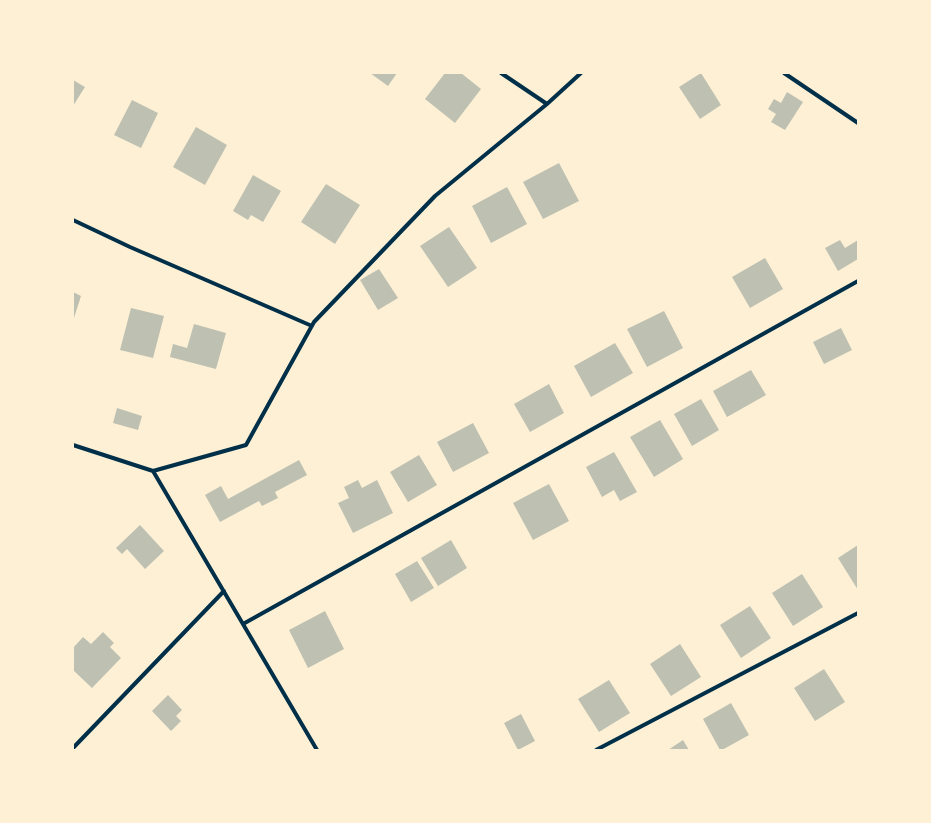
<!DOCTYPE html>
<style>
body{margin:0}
#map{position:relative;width:931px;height:823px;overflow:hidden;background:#fdf0d5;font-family:Inter,sans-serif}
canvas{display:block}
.frame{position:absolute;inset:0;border:74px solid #fdf0d5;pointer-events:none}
</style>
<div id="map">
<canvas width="931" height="823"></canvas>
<div class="frame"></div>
</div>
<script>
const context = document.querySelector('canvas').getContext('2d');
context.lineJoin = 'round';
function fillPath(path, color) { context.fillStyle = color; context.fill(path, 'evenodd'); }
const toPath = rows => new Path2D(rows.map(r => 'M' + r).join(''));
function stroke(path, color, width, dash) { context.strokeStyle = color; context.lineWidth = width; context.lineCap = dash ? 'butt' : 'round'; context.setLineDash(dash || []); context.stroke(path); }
const building = toPath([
 [370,73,397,73,388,86],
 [445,73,461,73,481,89,455,123,425,99],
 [701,73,721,105,700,119,679,87],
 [73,80,85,87,73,106],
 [787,92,803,102,785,130,771,122,776,114,768,109,774,99,781,103],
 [132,100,158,113,141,148,114,135],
 [196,127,227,145,205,185,173,167],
 [559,163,579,201,543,219,523,182],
 [253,175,281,191,263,222,251,215,248,220,233,211],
 [326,184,360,205,335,244,301,222],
 [507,187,527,224,491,243,472,206],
 [449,227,477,268,448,287,420,246],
 [840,240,845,248,858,240,858,259,838,271,825,248],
 [765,258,783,289,750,308,732,277],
 [379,269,398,298,378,310,360,280],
 [73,292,81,296,73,321],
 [131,308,164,316,153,358,120,350],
 [664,311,683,348,647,367,627,329],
 [194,324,226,333,216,369,170,357,173,344,187,348],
 [841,328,852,350,824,364,813,342],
 [615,343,633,373,591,397,574,366],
 [751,370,766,395,727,417,713,391],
 [549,384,564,413,530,432,514,404],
 [701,399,719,430,692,446,674,414],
 [117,408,142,416,138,430,113,423],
 [660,420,683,459,654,477,630,437],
 [473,423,489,453,453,472,437,442],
 [614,452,637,492,620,501,614,490,602,497,586,467],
 [419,455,437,485,408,502,390,472],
 [299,460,307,475,275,492,278,498,262,506,259,501,220,522,205,495,221,486,228,499],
 [358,480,362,488,377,480,393,513,353,533,338,503,349,498,344,487],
 [549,484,569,521,533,540,513,503],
 [140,525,164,551,145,569,127,549,122,554,116,548],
 [451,540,467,568,438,586,421,558],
 [858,545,858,590,838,558],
 [417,561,434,588,411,602,395,574],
 [802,574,823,607,793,626,772,593],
 [750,606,771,638,741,658,720,625],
 [325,611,344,649,308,668,289,630],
 [103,632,114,643,110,647,121,658,92,688,73,670,73,648,83,637,91,644],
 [680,644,701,677,671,696,650,664],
 [824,669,845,702,815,721,794,688],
 [609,680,630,713,599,732,578,699],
 [168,695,182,710,176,716,181,721,171,731,152,711],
 [731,703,749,735,722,750,720,750,703,719],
 [521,714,535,741,518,750,504,723],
 [683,740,689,750,668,750]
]);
const minor = toPath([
 [501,73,547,104],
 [784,73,858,123],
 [73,220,130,247,312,326],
 [73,445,153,471,317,750],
 [153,471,246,445,314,322,435,196,547,104,581,73],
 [243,624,858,281],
 [73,748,224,591],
 [596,750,858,613]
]);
fillPath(building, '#bec0b2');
stroke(minor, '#003049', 4);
</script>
